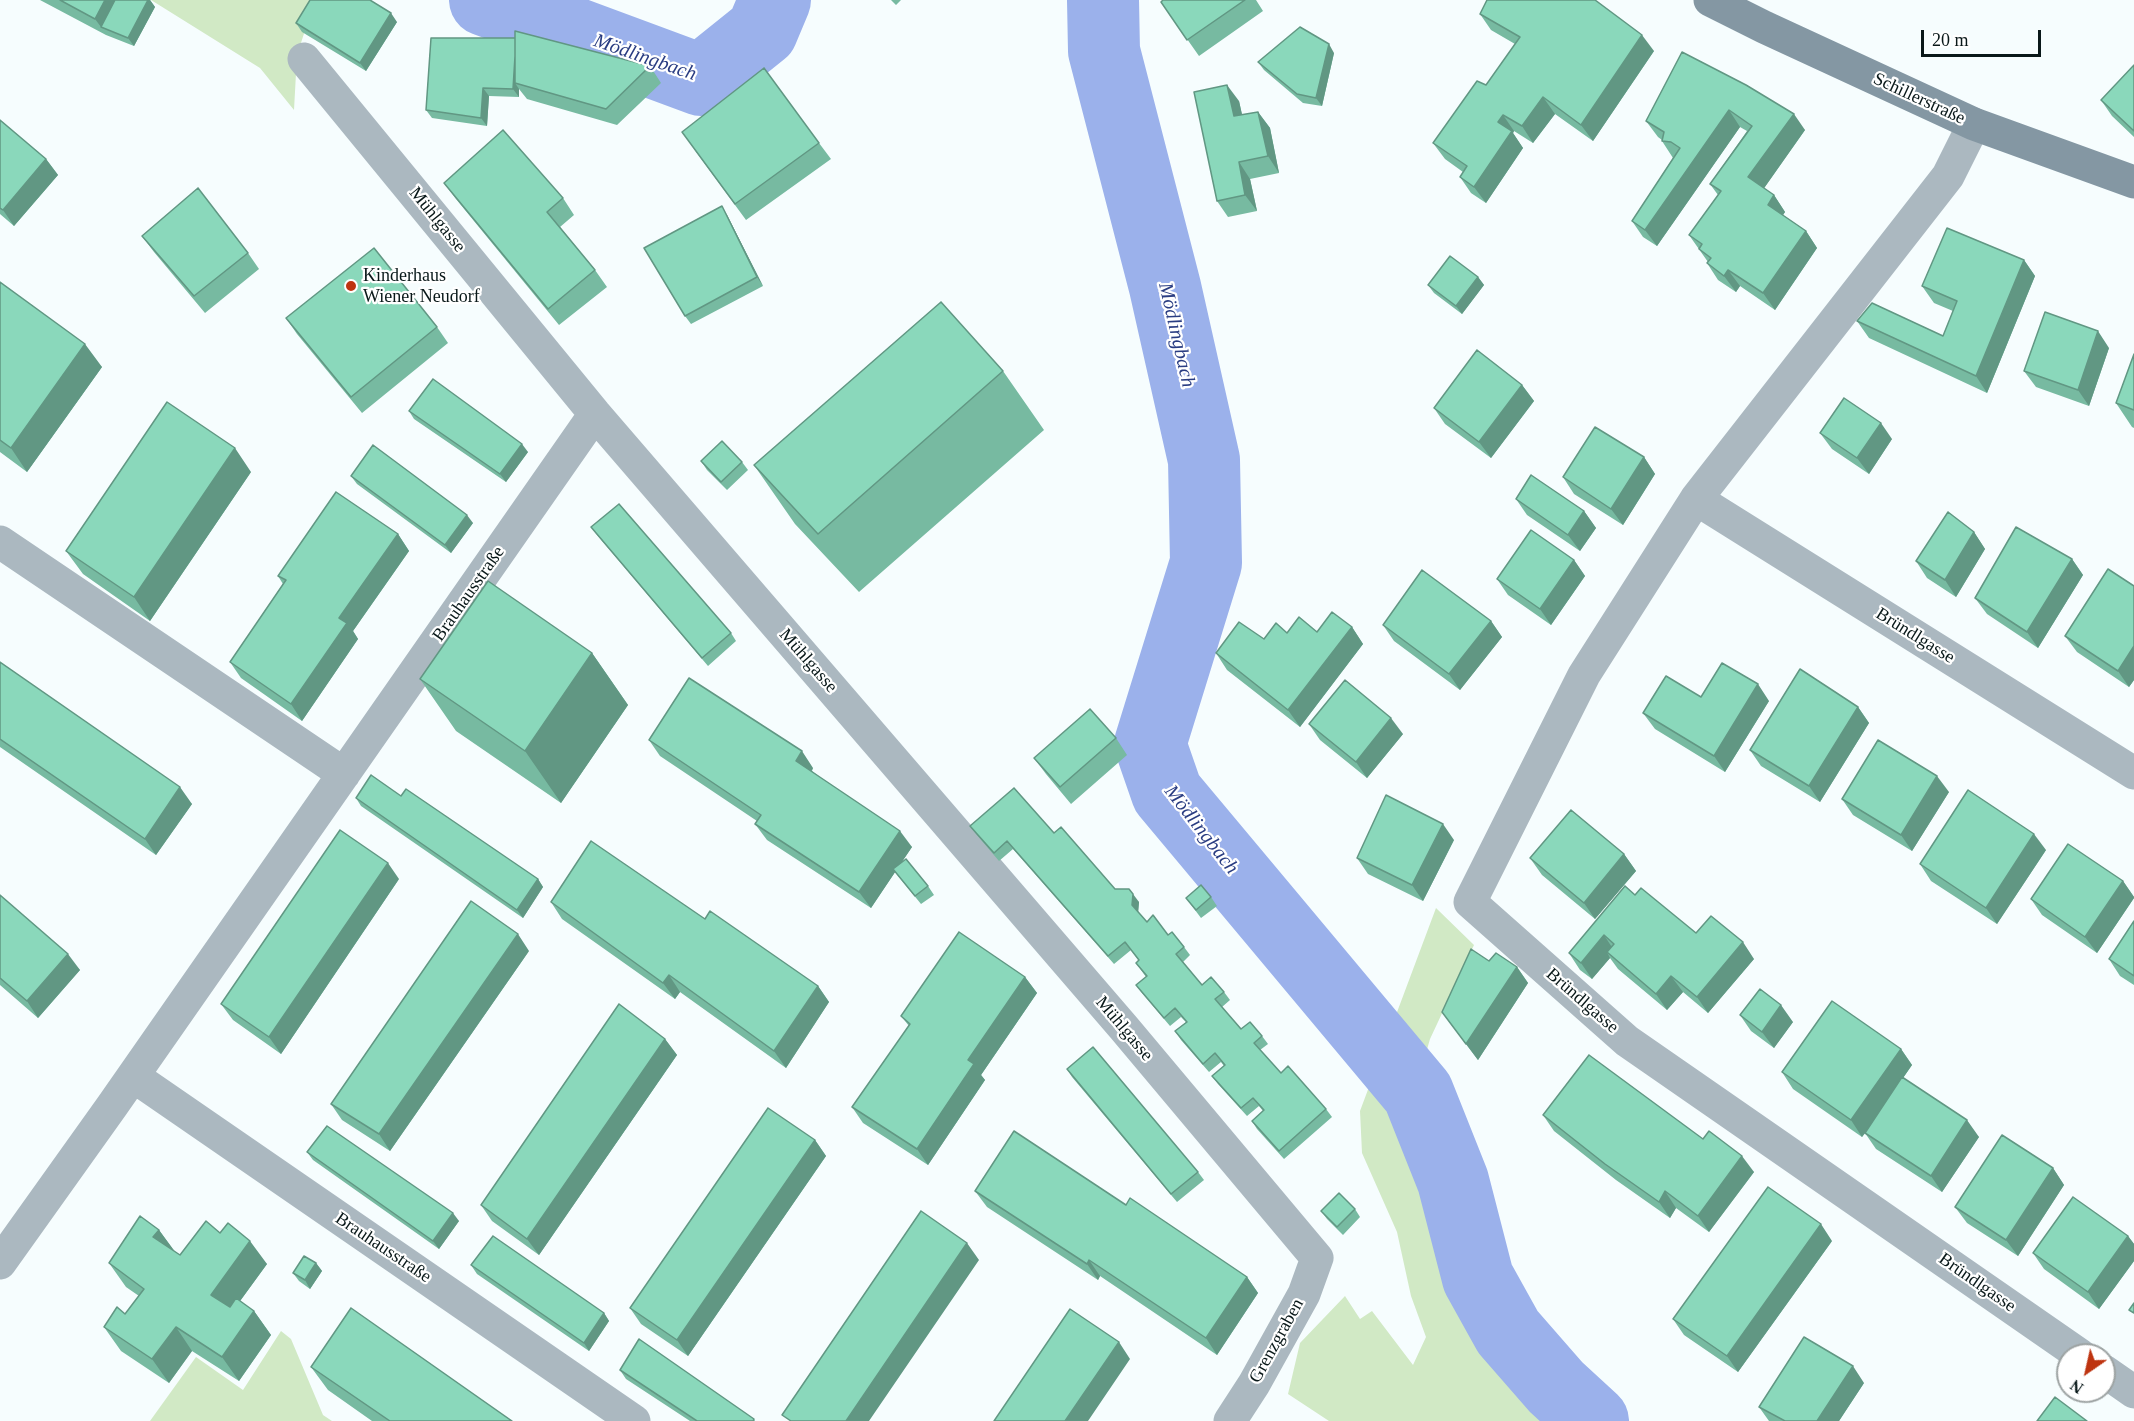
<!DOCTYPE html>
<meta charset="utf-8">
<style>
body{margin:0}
#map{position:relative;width:2134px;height:1421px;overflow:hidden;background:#f6fdfe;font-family:Georgia,serif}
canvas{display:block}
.north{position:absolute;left:2056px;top:1343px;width:60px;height:60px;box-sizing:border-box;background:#fff;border:2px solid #9da3a3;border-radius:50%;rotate:214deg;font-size:16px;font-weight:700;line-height:24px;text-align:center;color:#091819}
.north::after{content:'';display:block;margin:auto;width:21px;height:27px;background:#be3410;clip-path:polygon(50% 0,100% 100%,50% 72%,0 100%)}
.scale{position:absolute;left:1921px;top:30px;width:120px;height:27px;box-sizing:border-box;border:3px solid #091819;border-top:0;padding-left:8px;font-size:18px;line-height:21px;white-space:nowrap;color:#091819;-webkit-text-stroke:4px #fff;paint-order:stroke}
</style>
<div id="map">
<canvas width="2134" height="1421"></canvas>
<div class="north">N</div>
<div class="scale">20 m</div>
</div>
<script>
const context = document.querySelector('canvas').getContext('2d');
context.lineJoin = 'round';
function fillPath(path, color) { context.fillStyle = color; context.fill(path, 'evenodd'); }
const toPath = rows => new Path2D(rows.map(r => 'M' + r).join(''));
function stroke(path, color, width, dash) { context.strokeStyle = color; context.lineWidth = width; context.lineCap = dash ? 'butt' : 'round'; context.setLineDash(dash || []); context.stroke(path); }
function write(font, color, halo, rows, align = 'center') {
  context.font = font + ' Georgia,serif'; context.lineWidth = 4.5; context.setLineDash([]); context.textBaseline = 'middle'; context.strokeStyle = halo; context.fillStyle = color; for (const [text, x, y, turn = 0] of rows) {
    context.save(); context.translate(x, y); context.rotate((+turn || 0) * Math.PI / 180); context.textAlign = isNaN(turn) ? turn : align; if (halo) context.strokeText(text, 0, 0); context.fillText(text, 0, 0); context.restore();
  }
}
const green = toPath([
 [151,0,315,0,297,55,294,110,260,68],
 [1436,908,1474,945,1430,1039,1414,1095,1453,1181,1474,1280,1508,1332,1555,1391,1587,1421,1329,1421,1288,1394,1300,1343,1345,1296,1360,1319,1372,1311,1413,1365,1426,1337,1411,1296,1397,1232,1362,1153,1360,1111],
 [281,1331,291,1339,323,1415,332,1421,150,1421,196,1357,243,1390]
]);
const river = toPath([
 [485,0,701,80,762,31,775,0],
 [1103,0,1104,51,1165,287,1204,460,1206,563,1150,744,1167,793,1418,1093,1453,1181,1478,1278,1508,1332,1556,1387,1593,1421]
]);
const street = toPath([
 [304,59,595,414,1124,1028,1317,1258,1304,1294,1254,1384,1230,1421],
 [1974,124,1948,176,1696,499,1584,675,1470,902,1627,1041,2080,1355],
 [1696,499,2134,773],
 [0,542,344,774],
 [133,1076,634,1421],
 [0,1263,112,1106,595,414],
 [2104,1371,2134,1392]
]);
const secondary = toPath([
 [1710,0,1764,27,1974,124,2134,182]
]);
const wall = toPath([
 [40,0,150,0,155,7,134,46,106,35],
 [891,0,901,0,896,5],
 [1163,0,1256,0,1263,11,1199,56,1161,2],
 [1480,14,1654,51,1593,141,1555,114,1533,143,1514,131,1513,133,1523,148,1486,203,1471,193,1460,177,1463,172,1445,159,1433,143,1486,85,1515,44,1491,30],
 [397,22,366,71,302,32,296,23],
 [431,38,650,66,661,83,617,125,527,99,519,89,519,97,489,96,487,126,432,118,426,110],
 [1682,52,1805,130,1764,188,1774,195,1785,212,1783,215,1806,231,1817,248,1775,310,1740,286,1736,292,1718,280,1707,263,1708,262,1689,235,1718,195,1710,184,1747,131,1740,127,1657,246,1643,237,1632,221,1673,158,1662,141,1662,140,1658,137,1646,121],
 [1334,53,1322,106,1303,103,1264,70,1258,62],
 [2134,65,2134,137,2112,116,2101,100],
 [1239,101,1242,115,1258,112,1270,128,1279,173,1250,179,1257,211,1228,217,1217,201],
 [0,120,46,159,58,175,14,226,0,214],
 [819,143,831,159,746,220,694,149],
 [444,183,563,198,574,215,560,227,595,270,607,287,559,325,456,199],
 [727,215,763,286,691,324,685,316],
 [142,236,248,253,259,269,205,313,154,252],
 [2024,260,2035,276,1987,393,1869,338,1857,321,1943,336,1953,311,1934,303,1922,286],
 [1478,277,1484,285,1462,314,1434,293,1428,285],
 [0,282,102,367,27,472,0,452],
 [286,318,437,327,448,343,362,413,297,334],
 [2109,348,2089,406,2036,387,2024,371],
 [2134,354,2134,428,2132,427,2116,403],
 [1003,371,1044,430,859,592,795,524,754,465],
 [1522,385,1534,401,1491,458,1445,424,1434,408],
 [409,411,528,452,506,482,414,419],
 [1820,433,1892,439,1869,474,1832,449],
 [1644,457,1655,474,1623,525,1574,494,1563,477],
 [701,461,742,462,748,470,727,490,707,470],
 [251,472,150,621,83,574,66,551],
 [351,476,473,523,451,553,357,484],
 [1516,499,1584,511,1596,528,1580,551,1527,515],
 [591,527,731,633,736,641,708,666,597,535],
 [1974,532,1985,549,1956,597,1927,578,1916,561],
 [398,534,409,551,353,631,358,639,302,721,241,678,230,662,283,584,278,576],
 [2072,559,2083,575,2038,648,1987,614,1975,598],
 [1574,560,1585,576,1551,625,1508,595,1497,579],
 [2134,586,2134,680,2129,687,2077,652,2065,636],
 [1491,621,1502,637,1460,690,1394,641,1383,625],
 [1352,627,1363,644,1300,727,1227,670,1216,653,1287,633,1317,632],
 [592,653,628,705,561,803,456,731,420,679],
 [0,662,192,804,156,855,0,747],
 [1701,697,1769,701,1725,772,1655,729,1643,713],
 [1858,707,1869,723,1820,802,1761,766,1750,750],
 [1309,724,1403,734,1367,778,1320,740],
 [1116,738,1127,755,1071,804,1046,774,1034,758],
 [649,740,813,768,812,771,912,847,901,863,928,886,934,895,921,904,895,872,871,908,767,840,755,824,757,821,660,756],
 [1949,792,1912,851,1853,815,1842,799],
 [356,798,538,879,543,887,523,918,361,806],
 [970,826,1054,833,1115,889,1139,902,1138,912,1147,922,1168,935,1184,947,1190,955,1183,962,1202,985,1224,992,1230,1000,1222,1007,1241,1029,1262,1036,1268,1044,1260,1050,1281,1073,1326,1109,1332,1117,1284,1159,1257,1129,1252,1121,1263,1111,1259,1106,1247,1116,1218,1084,1212,1076,1224,1066,1221,1062,1209,1072,1181,1040,1175,1031,1186,1022,1181,1017,1170,1026,1142,993,1136,985,1146,977,1136,963,1139,961,1131,950,1114,964,1013,849,999,861,976,834],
 [1454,840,1423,901,1368,874,1357,858],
 [2046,850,1997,924,1931,881,1920,864],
 [1624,854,1636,871,1595,919,1542,875,1530,858],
 [399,879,281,1054,233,1020,221,1004],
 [2123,881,2134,897,2134,898,2097,953,2042,915,2031,899],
 [0,895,80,970,38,1018,0,985],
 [1635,895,1696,933,1754,959,1708,1013,1683,992,1667,1010,1618,969,1610,958,1592,979,1580,970,1569,953],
 [1211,897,1217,906,1201,918,1186,898],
 [551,902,705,919,818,986,829,1002,786,1068,680,992,675,999,562,919],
 [2134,921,2134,985,2120,976,2109,959],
 [529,951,390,1151,342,1120,331,1104],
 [1517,967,1528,983,1478,1060,1442,1012],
 [1025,977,1037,993,981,1075,985,1080,928,1165,863,1123,852,1107,909,1026,901,1016],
 [1740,1015,1793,1022,1774,1048,1751,1031],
 [665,1039,677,1055,539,1255,492,1221,481,1205],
 [1901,1049,1912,1065,1903,1078,1979,1137,1942,1192,1876,1149,1865,1133,1867,1131,1862,1137,1793,1089,1782,1072],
 [1067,1069,1198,1172,1204,1180,1177,1202,1072,1077],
 [1543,1115,1703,1139,1754,1172,1709,1232,1676,1208,1670,1218,1616,1180,1554,1131],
 [815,1140,826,1156,688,1356,641,1324,630,1308],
 [307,1152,459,1221,439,1249,313,1160],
 [2053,1168,2064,1185,2018,1256,1967,1223,1955,1207],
 [975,1191,1126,1205,1247,1277,1258,1293,1217,1355,1100,1276,1098,1280,987,1207],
 [1355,1209,1360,1217,1343,1235,1327,1219,1321,1211],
 [159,1230,174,1251,180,1255,220,1233,267,1264,240,1301,254,1311,271,1335,239,1381,192,1351,169,1383,121,1351,104,1327,125,1314,139,1296,126,1287,109,1263],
 [2128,1236,2134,1244,2134,1261,2099,1309,2044,1269,2033,1253],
 [1832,1241,1738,1372,1684,1335,1673,1319],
 [316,1263,322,1271,310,1289,299,1281,293,1273],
 [471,1265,604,1313,609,1321,589,1351,477,1274],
 [311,1367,512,1421,372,1421,328,1390],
 [620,1370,754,1419,755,1421,690,1421,626,1379],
 [1864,1383,1839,1421,1769,1421,1759,1407]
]);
const shadedWall = toPath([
 [105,0,125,0,101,27,95,19],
 [148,0,150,0,155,7,134,46,128,38],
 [391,13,397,22,366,71,360,63],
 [1642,35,1654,51,1593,141,1581,125],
 [516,38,515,83,519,89,519,97,513,89],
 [1329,44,1334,53,1322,106,1316,98],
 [1227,85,1239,101,1246,132,1234,116],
 [483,88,489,96,487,126,481,118],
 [1543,97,1555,114,1533,143,1522,126],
 [1729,110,1740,127,1657,246,1645,230],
 [1258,112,1270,128,1279,173,1268,156],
 [1794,114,1805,130,1760,194,1748,177],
 [1503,115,1514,131,1513,133,1523,148,1486,203,1474,187,1498,122],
 [46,159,58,175,14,226,3,210],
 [1239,162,1250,179,1257,211,1245,195],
 [1774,195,1785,212,1779,221,1768,205],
 [722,206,727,215,763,286,757,277],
 [1806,231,1817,248,1775,310,1763,293],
 [2024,260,2035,276,1987,393,1976,376],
 [1728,270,1740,286,1736,292,1724,276],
 [1478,277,1484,285,1462,314,1456,306],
 [2098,331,2109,348,2089,406,2078,390],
 [85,344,102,367,27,472,11,448],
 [1522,385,1534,401,1491,458,1479,442],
 [1881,423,1892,439,1869,474,1857,458],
 [522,444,528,452,506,482,500,474],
 [235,448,251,472,150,621,134,597],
 [1644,457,1655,474,1623,525,1611,509],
 [1584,511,1596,528,1580,551,1568,535],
 [467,515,473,523,451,553,445,545],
 [1974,532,1985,549,1956,597,1945,580],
 [398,534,409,551,353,631,358,639,302,721,291,704,339,618],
 [2072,559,2083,575,2038,648,2027,632],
 [1574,560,1585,576,1551,625,1540,609],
 [1491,621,1502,637,1460,690,1449,674],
 [1352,627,1363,644,1300,727,1288,710],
 [2134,646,2134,680,2129,687,2118,671],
 [592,653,628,705,561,803,525,751],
 [1758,684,1769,701,1725,772,1714,756],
 [1858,707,1869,723,1820,802,1809,786],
 [1391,718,1403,734,1367,778,1356,762],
 [802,751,813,768,808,777,796,761],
 [1937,776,1949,792,1912,851,1901,835],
 [180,787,192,804,156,855,145,839],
 [1443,824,1454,840,1423,901,1412,885],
 [900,831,912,847,871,908,859,892],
 [2034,834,2046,850,1997,924,1986,908],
 [1624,854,1636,871,1595,919,1584,903],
 [388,863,399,879,281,1054,269,1037],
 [538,879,543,887,523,918,517,910],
 [2123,881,2134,897,2134,898,2097,953,2085,937],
 [1133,894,1139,902,1138,914,1132,905],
 [518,934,529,951,390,1151,379,1134],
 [1604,935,1615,952,1607,952,1610,958,1592,979,1581,963],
 [1743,942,1754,959,1708,1013,1697,997],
 [68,954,80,970,38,1018,27,1001],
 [1517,967,1528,983,1478,1060,1466,1044],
 [669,975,680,992,675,999,663,983],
 [1671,976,1683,992,1667,1010,1656,994],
 [1025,977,1037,993,981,1075,985,1080,928,1165,917,1149,968,1060],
 [818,986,829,1002,786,1068,774,1051],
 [1781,1005,1793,1022,1774,1048,1762,1032],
 [665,1039,677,1055,539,1255,527,1239],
 [1901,1049,1912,1065,1862,1137,1851,1120],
 [1967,1120,1979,1137,1942,1192,1931,1176],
 [815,1140,826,1156,688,1356,677,1340],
 [1742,1156,1754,1172,1709,1232,1698,1216],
 [2053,1168,2064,1185,2018,1256,2006,1240],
 [1665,1191,1676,1208,1670,1218,1659,1202],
 [453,1213,459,1221,439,1249,433,1241],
 [1821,1224,1832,1241,1738,1372,1727,1356],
 [159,1230,176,1253,153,1237],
 [2128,1236,2134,1244,2134,1261,2099,1309,2088,1292],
 [250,1241,267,1264,227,1319,211,1295],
 [967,1243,979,1260,869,1421,846,1421],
 [1089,1260,1100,1276,1098,1280,1087,1264],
 [316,1263,322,1271,310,1289,305,1280],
 [1247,1277,1258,1293,1217,1355,1206,1338],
 [254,1311,271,1335,239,1381,222,1357],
 [604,1313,609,1321,589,1351,584,1343],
 [176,1327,192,1351,169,1383,152,1359],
 [1119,1342,1130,1359,1088,1421,1065,1421],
 [1853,1366,1864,1383,1839,1421,1817,1421]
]);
const building = toPath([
 [60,0,105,0,95,19,60,0],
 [115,0,148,0,128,38,101,27,115,0],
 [310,0,370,0,391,13,360,63,296,23,310,0],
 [1163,0,1245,0,1187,40,1161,2,1163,0],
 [1487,0,1595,0,1642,35,1581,125,1543,97,1522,126,1503,115,1498,122,1512,131,1474,187,1460,177,1467,166,1433,143,1477,81,1486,85,1520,37,1480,14,1487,0],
 [1300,27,1329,44,1316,98,1297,94,1258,62,1300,27],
 [515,31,650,66,606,109,515,83,515,31],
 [431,38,515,38,515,56,513,89,483,88,481,118,426,110,431,38],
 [1682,52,1746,85,1794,114,1748,177,1774,195,1768,205,1806,231,1763,293,1728,270,1724,276,1707,263,1711,258,1699,249,1702,244,1689,235,1721,191,1710,184,1752,126,1729,110,1645,230,1632,221,1680,148,1671,142,1662,141,1664,132,1646,121,1682,52],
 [2134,65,2134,131,2101,100,2134,65],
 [764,68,819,143,735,204,682,132,764,68],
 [1227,85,1234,116,1258,112,1268,156,1239,162,1245,195,1217,201,1194,92,1227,85],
 [0,120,46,159,3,210,0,208,0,120],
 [503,130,563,198,547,212,595,270,548,309,444,183,503,130],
 [198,188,248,253,194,296,142,236,198,188],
 [722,206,757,277,685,316,644,248,722,206],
 [1947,228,2024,260,1976,376,1857,321,1872,303,1943,336,1957,301,1922,286,1947,228],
 [374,248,437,327,351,397,286,318,374,248],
 [1450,256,1478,277,1456,306,1428,285,1450,256],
 [0,282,85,344,11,448,0,440,0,282],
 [941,302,1003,371,818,534,754,465,941,302],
 [2045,312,2098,331,2078,390,2024,371,2045,312],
 [1477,350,1522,385,1479,442,1434,408,1477,350],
 [2134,354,2134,410,2116,403,2134,354],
 [433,379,522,444,500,474,409,411,433,379],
 [1844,398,1881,423,1857,458,1820,433,1844,398],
 [167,402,235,448,134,597,66,551,167,402],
 [1595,427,1644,457,1611,509,1563,477,1595,427],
 [722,441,742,462,721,482,701,461,722,441],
 [373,445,467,515,445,545,351,476,373,445],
 [1531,475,1584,511,1568,535,1516,499,1531,475],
 [336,492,398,534,339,618,347,623,291,704,230,662,286,580,278,576,336,492],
 [619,504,731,633,702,658,591,527,619,504],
 [1948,512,1974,532,1945,580,1916,561,1948,512],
 [2016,527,2072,559,2027,632,1975,598,2016,527],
 [1531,530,1574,560,1540,609,1497,579,1531,530],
 [2108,569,2134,586,2134,646,2118,671,2065,636,2108,569],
 [1422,570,1491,621,1449,674,1383,625,1422,570],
 [488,581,592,653,525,751,420,679,488,581],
 [1332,612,1352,627,1288,710,1216,653,1239,622,1264,639,1276,623,1287,633,1299,617,1317,632,1332,612],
 [0,662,180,787,145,839,0,739,0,662],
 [1722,663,1758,684,1714,756,1643,713,1666,676,1701,697,1722,663],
 [1800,669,1858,707,1809,786,1750,750,1800,669],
 [689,678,802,751,796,761,900,831,859,892,755,824,761,815,649,740,689,678],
 [1345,680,1391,718,1356,762,1309,724,1345,680],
 [1090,709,1116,738,1060,787,1034,758,1090,709],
 [1878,740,1937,776,1901,835,1842,799,1878,740],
 [371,775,401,796,406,789,538,879,517,910,356,798,371,775],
 [1014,788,1054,833,1061,827,1115,889,1129,889,1133,894,1132,905,1147,922,1153,915,1168,935,1172,932,1184,947,1176,954,1202,985,1211,977,1224,992,1215,999,1241,1029,1250,1022,1262,1036,1254,1043,1281,1073,1288,1066,1326,1109,1279,1151,1252,1121,1264,1110,1253,1098,1241,1108,1212,1076,1225,1065,1215,1053,1203,1064,1175,1031,1187,1022,1175,1008,1164,1018,1136,985,1147,976,1136,963,1139,960,1125,942,1108,956,1007,841,994,853,970,826,1014,788],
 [1968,790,2034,834,1986,908,1920,864,1968,790],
 [1386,795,1443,824,1412,885,1357,858,1386,795],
 [1571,810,1624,854,1584,903,1530,858,1571,810],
 [340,830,388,863,269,1037,221,1004,340,830],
 [591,841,705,919,710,911,818,986,774,1051,669,975,663,983,551,902,591,841],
 [2068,844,2123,881,2085,937,2031,899,2068,844],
 [906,859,928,886,915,896,893,869,906,859],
 [1201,885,1211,897,1196,910,1186,898,1201,885],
 [1625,886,1635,895,1641,888,1696,933,1711,916,1743,942,1697,997,1671,976,1656,994,1607,952,1614,944,1604,935,1581,963,1569,953,1625,886],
 [0,895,68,954,27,1001,0,978,0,895],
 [471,901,518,934,379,1134,331,1104,471,901],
 [2134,921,2134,976,2109,959,2134,921],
 [959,932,1025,977,968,1060,974,1064,917,1149,852,1107,910,1024,901,1016,959,932],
 [1471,949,1489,961,1496,953,1517,967,1466,1044,1442,1012,1471,949],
 [1760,989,1781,1005,1762,1032,1740,1015,1760,989],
 [1832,1001,1901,1049,1851,1120,1782,1072,1832,1001],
 [619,1004,665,1039,527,1239,481,1205,619,1004],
 [1093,1047,1198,1172,1171,1194,1067,1069,1093,1047],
 [1589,1055,1703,1139,1709,1131,1742,1156,1698,1216,1665,1191,1659,1202,1605,1164,1543,1115,1589,1055],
 [1902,1077,1967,1120,1931,1176,1865,1133,1902,1077],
 [768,1108,815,1140,677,1340,630,1308,768,1108],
 [327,1126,453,1213,433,1241,307,1152,327,1126],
 [1014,1131,1126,1205,1130,1198,1247,1277,1206,1338,1089,1260,1087,1264,975,1191,1014,1131],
 [2002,1135,2053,1168,2006,1240,1955,1207,2002,1135],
 [1768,1187,1821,1224,1727,1356,1673,1319,1768,1187],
 [1339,1193,1355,1209,1337,1227,1321,1211,1339,1193],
 [2073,1197,2128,1236,2088,1292,2033,1253,2073,1197],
 [921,1211,967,1243,846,1421,791,1421,782,1415,921,1211],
 [140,1216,159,1230,153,1237,180,1255,206,1221,220,1233,228,1223,250,1241,211,1295,230,1307,236,1298,254,1311,222,1357,176,1327,152,1359,104,1327,117,1307,125,1314,144,1289,109,1263,140,1216],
 [493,1236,604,1313,584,1343,471,1265,493,1236],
 [304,1256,316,1263,305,1280,293,1273,304,1256],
 [2134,1303,2134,1313,2129,1310,2134,1303],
 [351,1308,512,1421,390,1421,311,1367,351,1308],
 [1070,1309,1119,1342,1065,1421,994,1421,1070,1309],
 [1804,1337,1853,1366,1817,1421,1785,1421,1759,1407,1804,1337],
 [639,1339,754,1419,753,1421,697,1421,620,1370,639,1339],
 [2055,1397,2087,1421,2037,1421,2055,1397]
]);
const markers = [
 [351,286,6,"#be3410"]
];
const streetNames = [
 ["Schillerstraße",1919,99,25],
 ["Mühlgasse",437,220,51],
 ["Brauhausstraße",469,594,-55],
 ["Bründlgasse",1915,636,32],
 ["Mühlgasse",808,661,49],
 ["Bründlgasse",1582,1001,41],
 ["Mühlgasse",1124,1029,50],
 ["Brauhausstraße",383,1248,34],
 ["Bründlgasse",1977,1283,35],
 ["Grenzgraben",1277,1341,-61]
];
const poiNames = [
 ["Kinderhaus",363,276],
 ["Wiener Neudorf",363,297]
];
const waterNames = [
 ["Mödlingbach",645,58,19],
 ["Mödlingbach",1176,335,77],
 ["Mödlingbach",1201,830,52]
];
fillPath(green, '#d1e9c5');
stroke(river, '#9bb1eb', 72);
stroke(street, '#abb8c0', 33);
stroke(secondary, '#8497a3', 33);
fillPath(wall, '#77baa1');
fillPath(shadedWall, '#619783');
fillPath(building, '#8ad8bb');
stroke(building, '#619783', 1.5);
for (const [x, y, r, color] of markers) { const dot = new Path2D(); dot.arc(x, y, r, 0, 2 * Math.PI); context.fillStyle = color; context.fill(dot); stroke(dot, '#fff', 2); }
write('18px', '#091819', '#fff', streetNames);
write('18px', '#091819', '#fff', poiNames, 'left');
write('italic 20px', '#2a3d82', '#fff', waterNames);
</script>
